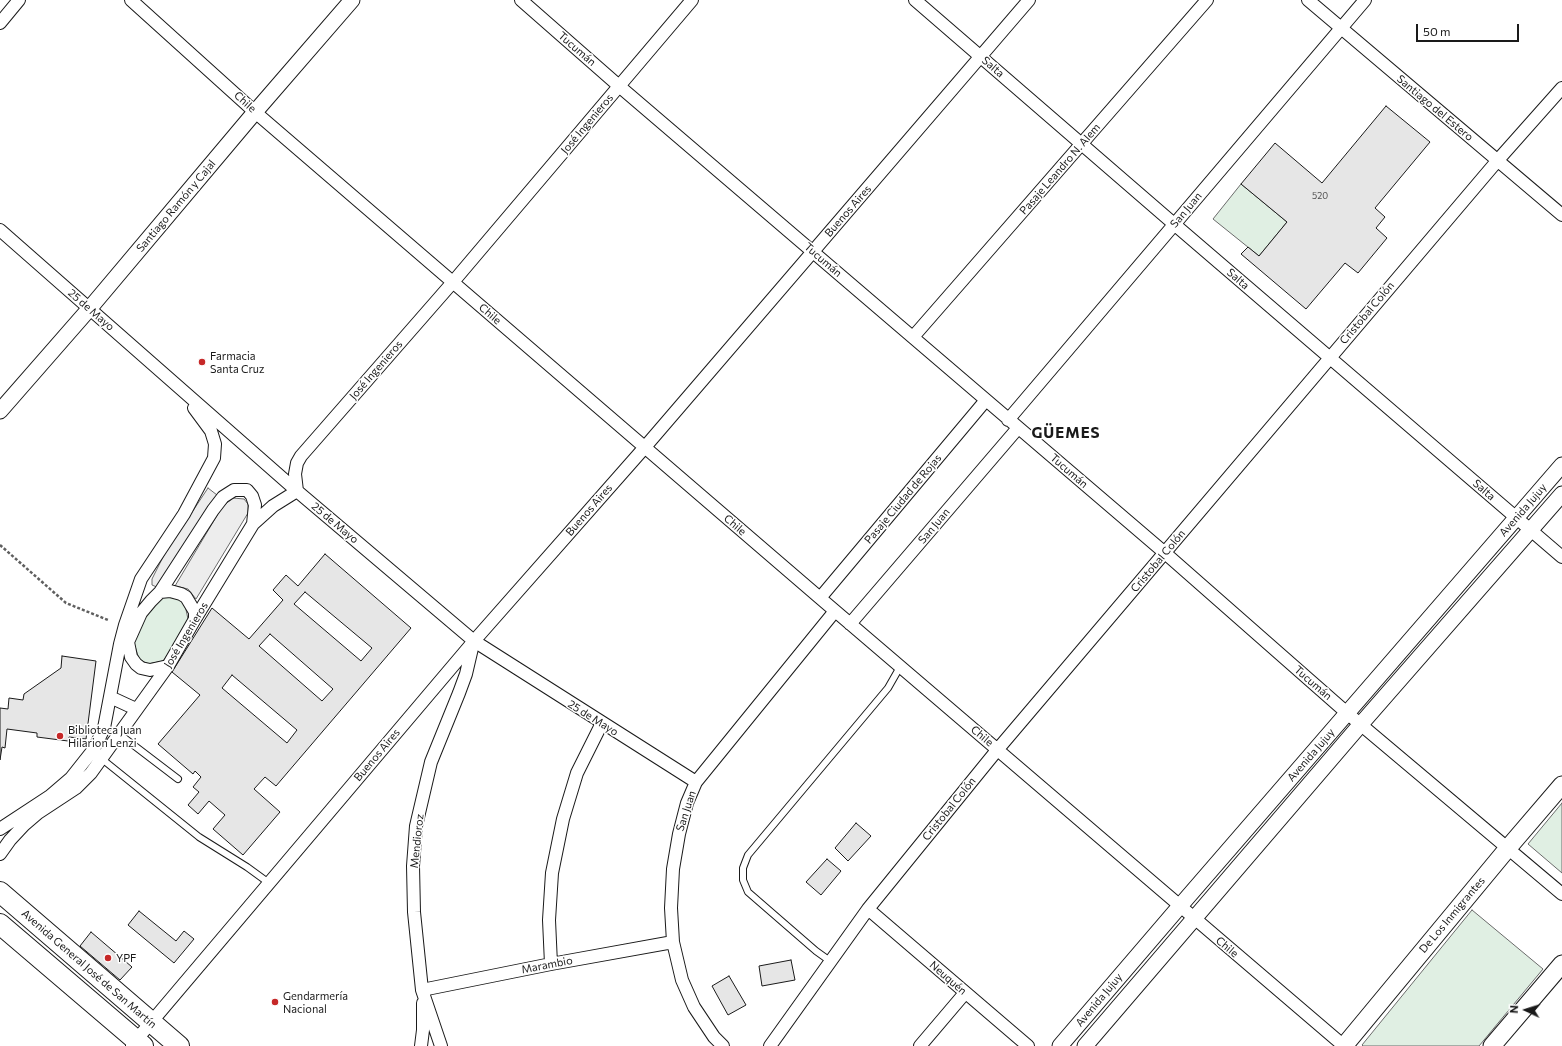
<!DOCTYPE html>
<meta charset="utf-8">
<style>
body{margin:0}
#map{position:relative;width:1562px;height:1046px;overflow:hidden;background:#fff;font-family:Commissioner,sans-serif}
canvas{display:block}
.north{position:absolute;left:1506px;top:990px;width:40px;height:40px;-webkit-text-stroke:3px #fff;paint-order:stroke;rotate:274deg;font-size:11px;font-weight:700;line-height:16px;text-align:center;color:#1a1a1a}
.north::after{content:'';display:block;margin:auto;width:14px;height:18px;background:#1a1a1a;clip-path:polygon(50% 0,100% 100%,50% 72%,0 100%)}
.scale{position:absolute;left:1416px;top:24px;width:103px;height:18px;box-sizing:border-box;border:2px solid #1a1a1a;border-top:0;padding-left:5px;font-size:12px;line-height:14px;white-space:nowrap;color:#1a1a1a;-webkit-text-stroke:3px #fff;paint-order:stroke}
</style>
<div id="map">
<canvas width="1562" height="1046"></canvas>
<div class="north">N</div>
<div class="scale">50 m</div>
</div>
<script>
const context = document.querySelector('canvas').getContext('2d');
context.lineJoin = 'round';
function fillPath(path, color) { context.fillStyle = color; context.fill(path, 'evenodd'); }
const toPath = rows => new Path2D(rows.map(r => 'M' + r).join(''));
function stroke(path, color, width, dash) { context.strokeStyle = color; context.lineWidth = width; context.lineCap = dash ? 'butt' : 'round'; context.setLineDash(dash || []); context.stroke(path); }
function write(font, color, halo, rows, align = 'center') {
  context.font = font + ' Commissioner,sans-serif'; context.lineWidth = 3; context.setLineDash([]); context.textBaseline = 'middle'; context.strokeStyle = halo; context.fillStyle = color; for (const [text, x, y, turn = 0] of rows) {
    context.save(); context.translate(x, y); context.rotate((+turn || 0) * Math.PI / 180); context.textAlign = isNaN(turn) ? turn : align; if (halo) context.strokeText(text, 0, 0); context.fillText(text, 0, 0); context.restore();
  }
}
const green = toPath([
 [1241,184,1287,222,1259,256,1213,219,1241,184],
 [174,596,180,599,185,605,188,619,170,651,163,661,148,664,139,659,134,643,144,619,156,602,160,598,174,596],
 [1562,803,1562,873,1528,844,1562,803],
 [1472,910,1543,969,1479,1046,1363,1046,1362,1045,1472,910]
]);
const parking = toPath([
 [208,488,217,495,170,567,159,588,152,585,152,579,165,553,208,488],
 [233,498,244,499,248,504,248,513,196,599,188,589,175,586,222,507,233,498]
]);
const building = toPath([
 [1386,106,1430,142,1375,208,1385,217,1376,228,1387,238,1358,273,1345,263,1306,309,1241,254,1248,247,1259,256,1287,222,1241,184,1275,143,1322,183,1386,106],
 [325,554,411,628,276,786,265,777,254,789,280,812,243,855,213,829,225,815,209,801,198,814,188,805,199,792,193,787,201,777,195,771,193,774,158,744,200,695,172,672,212,608,249,639,283,600,273,590,286,575,298,586,325,554],
 [305,592,372,648,361,661,294,604,305,592],
 [270,634,333,689,322,701,259,646,270,634],
 [232,675,297,730,287,743,222,688,232,675],
 [62,656,96,661,86,739,69,737,68,741,37,737,37,733,7,729,5,748,2,747,0,760,0,708,8,709,9,698,23,700,24,694,61,668,62,656],
 [856,823,871,836,848,861,835,848,856,823],
 [827,859,841,871,821,895,806,882,827,859],
 [139,911,176,941,184,931,194,939,174,963,128,925,139,911],
 [91,932,132,967,120,980,80,946,91,932],
 [791,960,795,980,762,986,759,966,791,960],
 [729,976,746,1005,728,1015,712,986,729,976]
]);
const path = toPath([
 [0,545,66,603,108,620]
]);
const service = toPath([
 [119,734,178,779],
 [102,759,199,837,247,867,269,883],
 [830,961,816,951,748,892,743,880,743,868,748,855,888,688,900,667]
]);
const minor = toPath([
 [131,0,255,112,820,598,1344,1046],
 [521,0,619,86,1165,553,1347,713,1562,894],
 [915,0,1174,224,1562,557],
 [1308,0,1562,215],
 [0,23,19,0],
 [0,230,297,491,474,641,696,782],
 [913,337,1207,0],
 [1008,420,1365,0],
 [297,491,295,474,297,463,301,456,453,282,692,0],
 [160,592,213,510,223,497,234,490,247,490,252,496,255,505,253,524],
 [820,598,986,400],
 [850,624,1018,428],
 [168,666,150,670,141,668,136,664,131,657,128,642,141,613,151,601,160,592,170,591,181,594,186,597,195,612,195,619],
 [110,697,136,709],
 [0,829,50,796,71,778,94,749,104,728,120,644,125,625,141,579,184,514,214,458,215,444,211,431,194,408],
 [0,854,10,840,24,825,38,813,76,788,91,773,168,666,195,619,253,524,273,506,297,491],
 [868,909,1028,1046],
 [551,964,549,920,552,873,563,819,577,773,602,723],
 [422,990,551,964,673,942],
 [132,1045,474,641,645,447,1029,0],
 [421,1046,423,1030,423,1003],
 [441,1046,422,990,414,912,413,866,416,826,431,762,459,693,466,674,473,644],
 [723,1046,714,1037,694,1007,682,980,673,942,671,908,673,869,679,834,687,803,696,782,835,611],
 [770,1046,868,909,998,749,1498,160,1562,88],
 [920,1046,965,993]
]);
const tertiary = toPath([
 [0,411,90,308,255,112,352,0],
 [1060,1046,1180,906,1562,465],
 [1085,1046,1361,724,1562,494]
]);
const secondary = toPath([
 [1344,1046,1508,848,1562,785],
 [1492,1046,1562,964]
]);
const primary = toPath([
 [0,892,179,1046],
 [0,924,143,1046]
]);
const markers = [
 [202,362,4,"#c62828"],
 [60,736,4,"#c62828"],
 [108,958,4,"#c62828"],
 [275,1002,4,"#c62828"]
];
const numberNames = [
 ["520",1320,196]
];
const streetNames = [
 ["Tucumán",577,49,41],
 ["Salta",993,67,41],
 ["Chile",245,102,42],
 ["Santiago del Estero",1435,108,40],
 ["José Ingenieros",587,124,-50],
 ["Pasaje Leandro N. Alem",1060,169,-49],
 ["Santiago Ramón y Cajal",176,206,-50],
 ["San Juan",1186,210,-50],
 ["Buenos Aires",848,211,-49],
 ["Tucumán",823,260,41],
 ["Salta",1238,279,41],
 ["25 de Mayo",91,310,41],
 ["Cristobal Colón",1367,313,-50],
 ["Chile",490,314,41],
 ["José Ingenieros",376,370,-49],
 ["Tucumán",1069,471,41],
 ["Salta",1484,490,41],
 ["Pasaje Ciudad de Rojas",903,499,-50],
 ["Buenos Aires",589,510,-49],
 ["Avenida Jujuy",1523,510,-49],
 ["25 de Mayo",335,523,40],
 ["Chile",735,525,41],
 ["San Juan",934,526,-50],
 ["Cristobal Colón",1158,561,-50],
 ["José Ingenieros",186,635,-59],
 ["Tucumán",1313,683,41],
 ["25 de Mayo",593,718,32],
 ["Chile",982,736,40],
 ["Buenos Aires",377,755,-50],
 ["Avenida Jujuy",1311,755,-49],
 ["Cristobal Colón",949,809,-51],
 ["San Juan",686,811,-72],
 ["Mendioroz",417,841,-84],
 ["De Los Inmigrantes",1452,915,-50],
 ["Chile",1227,947,40],
 ["Marambio",547,965,-11],
 ["Avenida General José de San Martín",89,969,41],
 ["Neuquén",948,978,41],
 ["Avenida Jujuy",1099,1000,-50]
];
const poiNames = [
 ["Farmacia",210,356],
 ["Santa Cruz",210,369],
 ["Biblioteca Juan",68,730],
 ["Hilarion Lenzi",68,743],
 ["YPF",116,958],
 ["Gendarmería",283,996],
 ["Nacional",283,1009]
];
const districtNames = [
 ["GÜEMES",1066,433]
];
fillPath(green, '#e0efe3');
stroke(green, '#6a6a6a', 1);
fillPath(parking, '#ededed');
stroke(parking, '#6a6a6a', 1);
fillPath(building, '#e6e6e6');
stroke(building, '#1a1a1a', 1);
stroke(service, '#1a1a1a', 8);
stroke(minor, '#1a1a1a', 14);
stroke(tertiary, '#1a1a1a', 17);
stroke(secondary, '#1a1a1a', 19);
stroke(primary, '#1a1a1a', 22);
stroke(path, '#5f5f5f', 2.5, [3, 2]);
stroke(service, '#fff', 6);
stroke(minor, '#fff', 12);
stroke(tertiary, '#fff', 15);
stroke(secondary, '#fff', 17);
stroke(primary, '#fff', 20);
for (const [x, y, r, color] of markers) { const dot = new Path2D(); dot.arc(x, y, r, 0, 2 * Math.PI); context.fillStyle = color; context.fill(dot); stroke(dot, '#fff', 1.5); }
write('9px', '#4d4d4d', null, numberNames);
write('11px', '#1a1a1a', '#fff', streetNames);
write('11px', '#1a1a1a', '#fff', poiNames, 'left');
context.letterSpacing = '1px';
write('bold 15px', '#1a1a1a', '#fff', districtNames);
context.letterSpacing = '0px';
</script>
